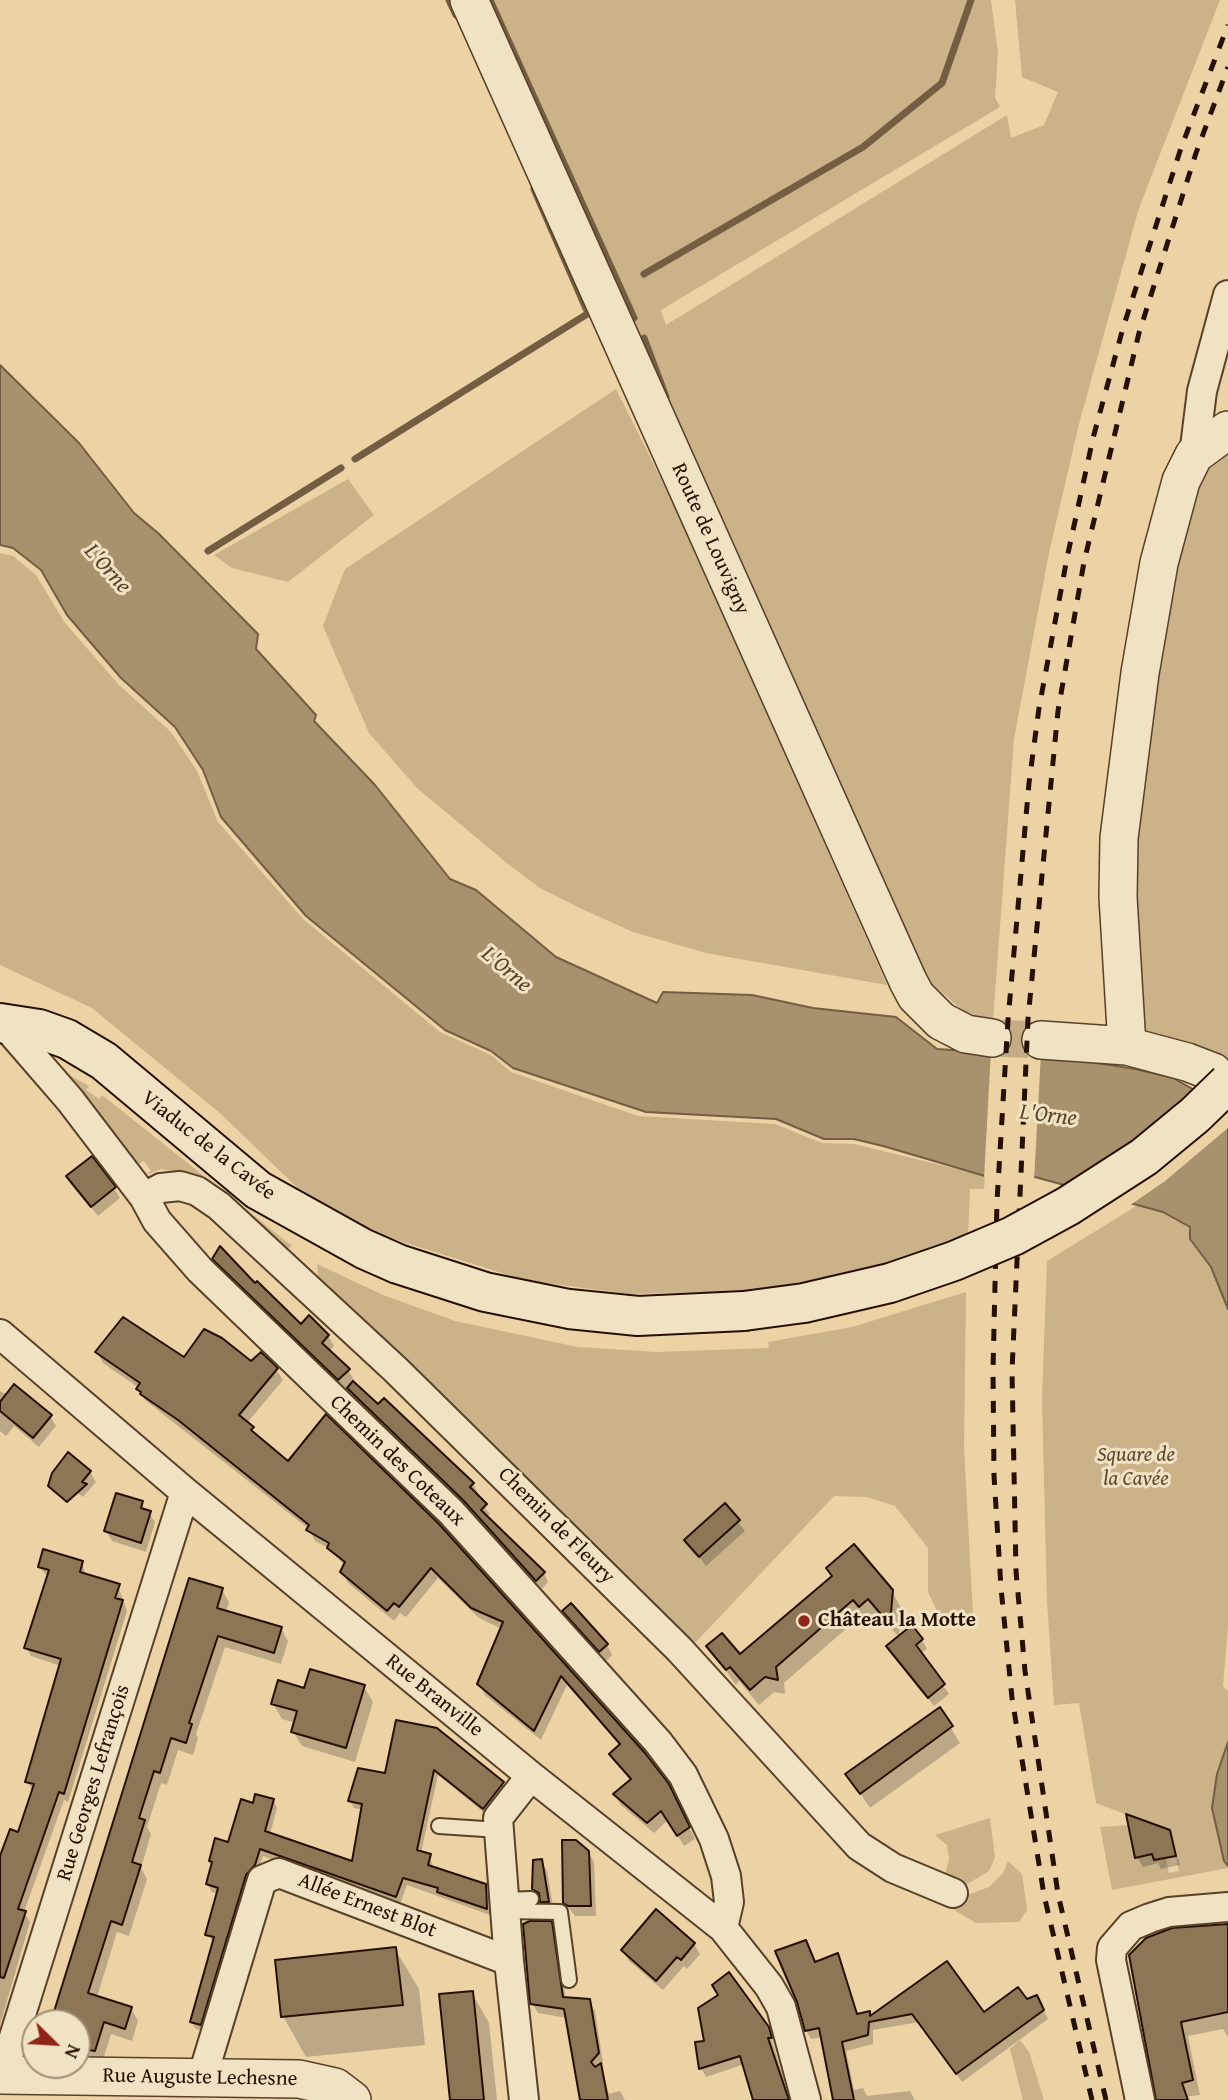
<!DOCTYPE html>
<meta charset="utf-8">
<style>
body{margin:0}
#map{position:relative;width:1228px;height:2100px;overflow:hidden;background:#ebd3a5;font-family:"Gentium Book Plus",serif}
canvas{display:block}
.north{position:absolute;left:21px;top:2009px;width:70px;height:70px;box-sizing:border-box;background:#f2e2c4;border:2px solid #a08e76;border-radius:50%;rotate:114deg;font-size:19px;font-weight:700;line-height:28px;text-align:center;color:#261100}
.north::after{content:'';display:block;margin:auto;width:24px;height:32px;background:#8f2418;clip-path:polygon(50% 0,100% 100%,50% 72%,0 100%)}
</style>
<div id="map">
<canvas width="1228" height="2100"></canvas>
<div class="north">N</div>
</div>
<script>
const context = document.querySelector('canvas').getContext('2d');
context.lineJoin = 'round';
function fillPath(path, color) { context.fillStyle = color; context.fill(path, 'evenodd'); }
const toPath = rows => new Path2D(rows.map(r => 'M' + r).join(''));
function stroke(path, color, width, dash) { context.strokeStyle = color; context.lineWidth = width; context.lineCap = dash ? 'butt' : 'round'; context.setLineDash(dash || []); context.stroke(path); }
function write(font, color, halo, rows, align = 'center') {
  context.font = font + ' "Gentium Book Plus",serif'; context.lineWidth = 6; context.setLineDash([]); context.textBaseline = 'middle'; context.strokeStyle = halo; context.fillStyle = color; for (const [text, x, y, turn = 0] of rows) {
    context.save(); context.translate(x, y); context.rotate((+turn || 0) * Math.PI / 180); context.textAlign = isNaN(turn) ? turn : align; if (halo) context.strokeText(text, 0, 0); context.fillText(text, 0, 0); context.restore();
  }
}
const green = toPath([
 [483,0,991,0,998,53,995,98,1000,107,661,310,666,325,1007,115,1011,138,1044,125,1058,92,1022,77,1015,0,1220,0,1139,208,1079,424,1049,553,1014,739,993,1020,972,1019,930,982,888,914],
 [616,389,678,513,887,985,706,953,633,932,582,909,540,888,508,864,417,788,369,733,323,626,345,569],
 [1228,443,1228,1059,1223,1065,1144,1031,1126,865,1155,628,1196,473],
 [348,479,374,515,288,582,232,568,214,555],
 [0,553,13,556,36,575,65,623,119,685,171,732,197,771,218,822,303,919,440,1032,491,1055,511,1072,638,1116,775,1124,822,1143,854,1144,985,1176,984,1189,970,1189,968,1236,904,1260,818,1281,741,1291,629,1294,524,1280,384,1236,308,1198,221,1114,92,1008,0,965],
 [62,1071,89,1086,86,1090,99,1099,102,1095,292,1246,283,1251,189,1174,161,1169,143,1176,151,1171,144,1161,135,1166],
 [1138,1205,1163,1212,1190,1227,1190,1239,1211,1267,1228,1309,1228,1626,1223,1686,1228,1691,1228,1742,1214,1787,1213,1815,1228,1868,1112,1890,1100,1827,1128,1825,1135,1857,1152,1854,1166,1858,1169,1873,1179,1871,1170,1831,1096,1803,1079,1703,1054,1705,1047,1601,1042,1399,1047,1261],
 [317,1264,383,1295,455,1321,578,1347,656,1352,769,1348,768,1342,852,1327,966,1292,964,1447,973,1615,939,1615,928,1592,928,1548,895,1506,867,1497,834,1496,695,1643,319,1281],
 [990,1818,995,1857,989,1871,964,1886,945,1876,949,1859,947,1845,935,1835],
 [1008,1861,1022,1874,1027,1910,1019,1922,976,1923,951,1908,957,1899,989,1887,1003,1873],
 [1020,2040,1029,2052,1044,2100,1023,2100,1010,2049]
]);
const water = toPath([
 [0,365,79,443,134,513,158,533,258,634,256,649,316,715,314,721,375,785,450,879,476,890,556,957,657,1003,663,992,752,995,813,1008,896,1017,937,1049,1059,1057,1135,1069,1173,1078,1228,1109,1228,1309,1211,1267,1190,1239,1190,1227,1163,1212,1035,1177,985,1176,883,1146,854,1139,824,1139,776,1119,646,1112,513,1068,491,1051,445,1030,306,916,221,817,203,770,175,727,121,678,67,615,41,570,13,548,0,545,0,365],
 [1228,1742,1228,1866,1224,1861,1212,1808,1217,1774,1228,1742]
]);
const pier = toPath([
 [991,1050,1041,1053,1034,1181,984,1179],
 [1228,1104,1228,1128,1165,1181,1129,1206,1098,1196]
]);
const shadow = toPath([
 [74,1186,114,1188,120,1198,98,1216],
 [220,1249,255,1285,301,1326,328,1336,334,1346,328,1352,348,1370,354,1380,352,1382,378,1407,384,1400,473,1484,478,1493,475,1495,490,1514,486,1518,544,1573,548,1582,542,1589,470,1509,354,1397,348,1386,345,1389,218,1267,213,1257],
 [97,1352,251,1363,276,1369,283,1380,247,1423,259,1439,289,1463,326,1417,674,1797,695,1839,684,1846,668,1820,654,1833,621,1805,615,1795,631,1781,611,1754,621,1746,567,1685,541,1740,485,1695,479,1684,502,1629,479,1618,438,1578,406,1617,400,1613,394,1621,348,1583,342,1572,345,1566,330,1549,315,1541,309,1529,145,1400,139,1388,103,1363],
 [0,1391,50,1416,56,1426,39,1447,14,1426,6,1436,0,1431],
 [90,1472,96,1482,83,1497,61,1482],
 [141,1503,155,1522,146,1552,112,1541,106,1531],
 [725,1506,745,1531,706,1566,686,1540],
 [82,1562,86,1576,118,1586,127,1611,68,1802,64,1800,24,1912,30,1922,0,2025,0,1861,19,1834,33,1791,27,1781,61,1666,31,1656,26,1647,48,1577,39,1567],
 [833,1577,892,1591,901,1608,899,1637,878,1614,869,1622,863,1614,784,1683,785,1694,774,1692,759,1705,739,1681,736,1685,709,1647,740,1656],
 [222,1590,229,1602,226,1612,281,1628,288,1641,281,1664,225,1647,196,1734,198,1738,193,1755,178,1750,167,1785,161,1783,147,1827,151,1834,141,1868,147,1879,129,1936,117,1932,97,1997,131,2008,138,2021,132,2041,111,2034,102,2063,77,2061,77,2023,57,2023,54,2017],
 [564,1611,607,1645,612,1655,606,1661],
 [922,1640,927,1649,920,1654,949,1694,934,1706,888,1646],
 [364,1687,373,1702,355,1762,302,1746,293,1731,296,1723,282,1719,273,1704,305,1690],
 [939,1709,960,1743,870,1808,848,1775],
 [397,1722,502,1783,507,1791,487,1815,438,1775,421,1853,430,1856,433,1868,485,1886,490,1893,490,1915,407,1885,400,1904,263,1856,205,2032,196,2029,191,2022,214,1943,207,1934,219,1894,212,1892,207,1884,213,1865,211,1861,230,1844,254,1805,273,1800,277,1808,270,1834,354,1864,363,1810,354,1808,350,1801,386,1775],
 [1169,1832,1180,1865,1161,1869,1158,1863,1143,1867,1137,1857],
 [588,1852,594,1862,596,1916,575,1916,565,1903],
 [541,1861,547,1871,554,1912,548,1912,533,1889],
 [656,1912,694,1944,700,1954,687,1969,684,1966,663,1990,629,1961,623,1951],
 [551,1923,556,1933,566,1999,589,2001,595,2011,603,2063,601,2066,609,2094,620,2091,625,2100,582,2100,567,2018,538,2013,532,2003],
 [1228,1925,1228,2037,1223,2029,1188,2036,1200,2095,1159,2100,1131,1956],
 [806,1942,816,1963,837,1955,858,2015,869,2013,872,2017,946,1964,983,2014,1026,2001,1041,2005,1048,2019,962,2082,919,2022,873,2030,873,2044,846,2051,854,2090,863,2088,867,2096,910,2091,915,2100,836,2100,822,2037,811,2039,806,2030],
 [395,1949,419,1989,425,2045,306,2057,283,2016],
 [472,1993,489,2023,497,2100,452,2100],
 [768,2027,790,2100,755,2100,745,2064,706,2077,701,2068]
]);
const stream = toPath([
 [449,0,456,15],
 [490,0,634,318],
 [534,189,588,313],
 [644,274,863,147,942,83,971,0],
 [644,338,666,397],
 [355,459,592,311],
 [208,551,341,468]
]);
const building = toPath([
 [92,1156,116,1187,91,1207,66,1176,92,1156],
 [220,1246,255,1283,257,1281,301,1324,309,1315,329,1335,322,1343,350,1369,338,1380,212,1259,220,1246],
 [123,1317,184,1357,204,1329,222,1338,251,1361,261,1352,278,1368,239,1415,254,1427,251,1430,288,1461,326,1414,439,1524,645,1753,669,1784,690,1827,677,1836,661,1811,647,1823,613,1794,631,1779,609,1754,620,1744,561,1676,534,1731,477,1684,503,1622,471,1608,431,1568,399,1607,394,1603,387,1611,340,1572,345,1562,327,1548,329,1543,306,1530,309,1525,178,1420,140,1394,141,1392,136,1389,140,1383,95,1352,123,1317],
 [353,1381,378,1404,384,1398,474,1483,470,1487,487,1504,481,1510,545,1572,536,1581,463,1500,347,1388,353,1381],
 [14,1384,52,1415,33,1438,0,1411,0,1402,14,1384],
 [68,1452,91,1471,82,1482,87,1484,67,1502,48,1486,52,1473,68,1452],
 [116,1493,143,1501,141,1508,151,1511,141,1543,104,1531,116,1493],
 [725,1503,740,1520,699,1557,684,1540,725,1503],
 [854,1544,893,1590,890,1625,868,1599,859,1607,853,1600,776,1667,778,1680,765,1677,750,1690,730,1667,726,1670,706,1646,722,1633,740,1654,832,1576,826,1568,854,1544],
 [43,1549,83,1561,80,1572,120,1584,115,1598,123,1600,64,1794,59,1792,18,1909,26,1911,4,1978,0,1977,0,1856,10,1829,18,1832,34,1784,25,1782,61,1659,24,1648,49,1570,38,1567,43,1549],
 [189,1578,223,1588,217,1608,282,1627,274,1653,218,1636,189,1723,192,1724,186,1743,171,1738,160,1773,154,1771,139,1818,145,1820,132,1862,141,1865,122,1925,111,1921,88,1993,132,2007,125,2029,104,2022,95,2051,77,2048,77,2023,52,2018,189,1578],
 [571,1603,608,1644,599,1652,562,1611,571,1603],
 [912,1625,923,1639,916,1645,945,1684,928,1698,886,1646,912,1625],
 [310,1669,365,1685,346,1748,291,1732,297,1711,271,1704,278,1680,304,1688,310,1669],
 [940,1707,953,1726,860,1794,845,1774,940,1707],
 [396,1720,437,1728,504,1782,483,1809,434,1770,417,1850,431,1854,428,1865,486,1884,487,1909,437,1892,438,1888,403,1878,396,1897,260,1849,255,1865,246,1875,201,2025,190,2022,214,1937,205,1935,218,1888,206,1884,212,1862,209,1861,215,1838,228,1842,241,1799,253,1803,255,1794,274,1799,265,1831,352,1861,362,1804,348,1801,358,1768,385,1773,396,1720],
 [1126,1814,1170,1830,1176,1856,1154,1860,1152,1854,1135,1858,1126,1814],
 [562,1840,576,1840,589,1851,591,1906,568,1906,563,1903,562,1840],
 [542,1859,549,1902,540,1902,539,1893,532,1889,533,1860,542,1859],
 [656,1909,695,1943,681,1960,677,1957,656,1981,621,1950,656,1909],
 [530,1921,552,1921,563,1997,590,1999,599,2053,591,2062,595,2067,601,2063,608,2100,580,2100,564,2009,530,2004,523,1924,530,1921],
 [1228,1924,1228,2012,1181,2022,1193,2080,1182,2083,1188,2100,1156,2100,1129,1955,1146,1938,1172,1928,1228,1924],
 [806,1940,815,1962,838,1953,857,2014,870,2011,870,2016,947,1961,984,2012,1018,1987,1027,1999,1037,1995,1044,2010,956,2074,912,2014,869,2022,868,2035,842,2042,854,2100,833,2100,819,2028,805,2031,797,2002,775,1951,806,1940],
 [396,1947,403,2005,281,2017,275,1960,396,1947],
 [729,1972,769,2027,772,2038,768,2038,789,2100,753,2100,740,2056,699,2069,695,2042,704,2041,698,2008,718,1995,712,1985,729,1972],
 [473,1991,484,2100,450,2100,439,1994,473,1991]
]);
const tertiaryTunnel = toPath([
 [992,1038,1041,1040]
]);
const service = toPath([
 [439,1826,499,1830],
 [504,1900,531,1899],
 [505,1911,560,1912,569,1980]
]);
const minor = toPath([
 [1194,455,1202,391,1228,295],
 [5,1025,70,1100,144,1197,157,1221,200,1270,451,1512,658,1742,683,1775,714,1839,726,1876,729,1902,723,1928],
 [144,1197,161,1188,180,1186,197,1191,219,1206,396,1370,679,1649,859,1846,893,1868,953,1893],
 [0,1334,185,1492,531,1776,723,1928,769,1986,781,2007,806,2100],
 [509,1961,498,1818,531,1776],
 [8,2075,8,2056,185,1492],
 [202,2078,262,1880,279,1873,509,1961,524,2100],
 [1140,2100,1111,1960,1112,1948,1131,1926,1150,1918,1169,1912,1228,1907]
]);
const tertiary = toPath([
 [469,0,908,981,916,996,941,1021,966,1034,992,1038],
 [1041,1040,1127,1046,1187,1062,1213,1072],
 [1127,1046,1118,897,1119,838,1140,673,1159,563,1181,481,1194,455,1228,430],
 [0,2075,299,2079,335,2087,352,2100]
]);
const secondary = toPath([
 [0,1023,39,1029,67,1039,104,1061,258,1190,364,1249,398,1264,485,1292,569,1309,638,1316,744,1311]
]);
const rail = toPath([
 [1092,2100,1044,1895,1012,1698,1001,1588,994,1475,993,1370,997,1201,1008,1020,1029,783,1039,708,1067,558,1093,438,1123,328,1181,148,1228,25],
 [1106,2100,1058,1894,1025,1671,1016,1571,1012,1371,1028,1019,1058,711,1084,562,1139,333,1196,153,1228,67]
]);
const secondaryBridge = toPath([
 [744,1311,804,1303,890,1283,954,1261,1013,1236,1068,1206,1144,1157,1195,1115,1228,1083]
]);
const markers = [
 [804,1621,7,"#8f2418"]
];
const streetNames = [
 ["Route de Louvigny",710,539,66],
 ["Viaduc de la Cavée",208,1146,38],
 ["Chemin des Coteaux",397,1461,44],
 ["Chemin de Fleury",556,1526,45],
 ["Rue Branville",434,1696,39],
 ["Rue Georges Lefrançois",94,1783,-73],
 ["Allée Ernest Blot",367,1906,21],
 ["Rue Auguste Lechesne",200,2078,1]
];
const parkNames = [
 ["Square de",1136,1456],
 ["la Cavée",1136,1480]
];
const poiNames = [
 ["Château la Motte",818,1621]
];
const waterNames = [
 ["L'Orne",107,569,48],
 ["L'Orne",506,970,40],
 ["L'Orne",1048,1116,7]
];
fillPath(green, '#cab289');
fillPath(water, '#a8916d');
stroke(water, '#745e41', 2);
fillPath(pier, '#ebd3a5');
fillPath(shadow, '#0003');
stroke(stream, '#745e41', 7);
fillPath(building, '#8c7656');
stroke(building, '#261100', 2);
stroke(tertiaryTunnel, '#c4ac84', 37, [37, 18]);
stroke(service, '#574229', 18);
stroke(minor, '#574229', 32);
stroke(tertiary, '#574229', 40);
stroke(secondary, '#261100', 42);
stroke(service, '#f2e2c4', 14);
stroke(minor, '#f2e2c4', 28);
stroke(tertiary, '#f2e2c4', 37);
stroke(secondary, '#f2e2c4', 38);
stroke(rail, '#261100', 5, [12, 12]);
stroke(secondaryBridge, '#261100', 42, []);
stroke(secondaryBridge, '#f2e2c4', 38);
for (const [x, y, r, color] of markers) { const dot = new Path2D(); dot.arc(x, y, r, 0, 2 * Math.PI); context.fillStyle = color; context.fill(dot); stroke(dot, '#f2e2c4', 2.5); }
write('21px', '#261100', '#f2e2c4', streetNames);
write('italic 21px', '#5f4930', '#f2e2c4', parkNames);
write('bold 21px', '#261100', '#f2e2c4', poiNames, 'left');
write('italic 23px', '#5a442c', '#f2e2c4', waterNames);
</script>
